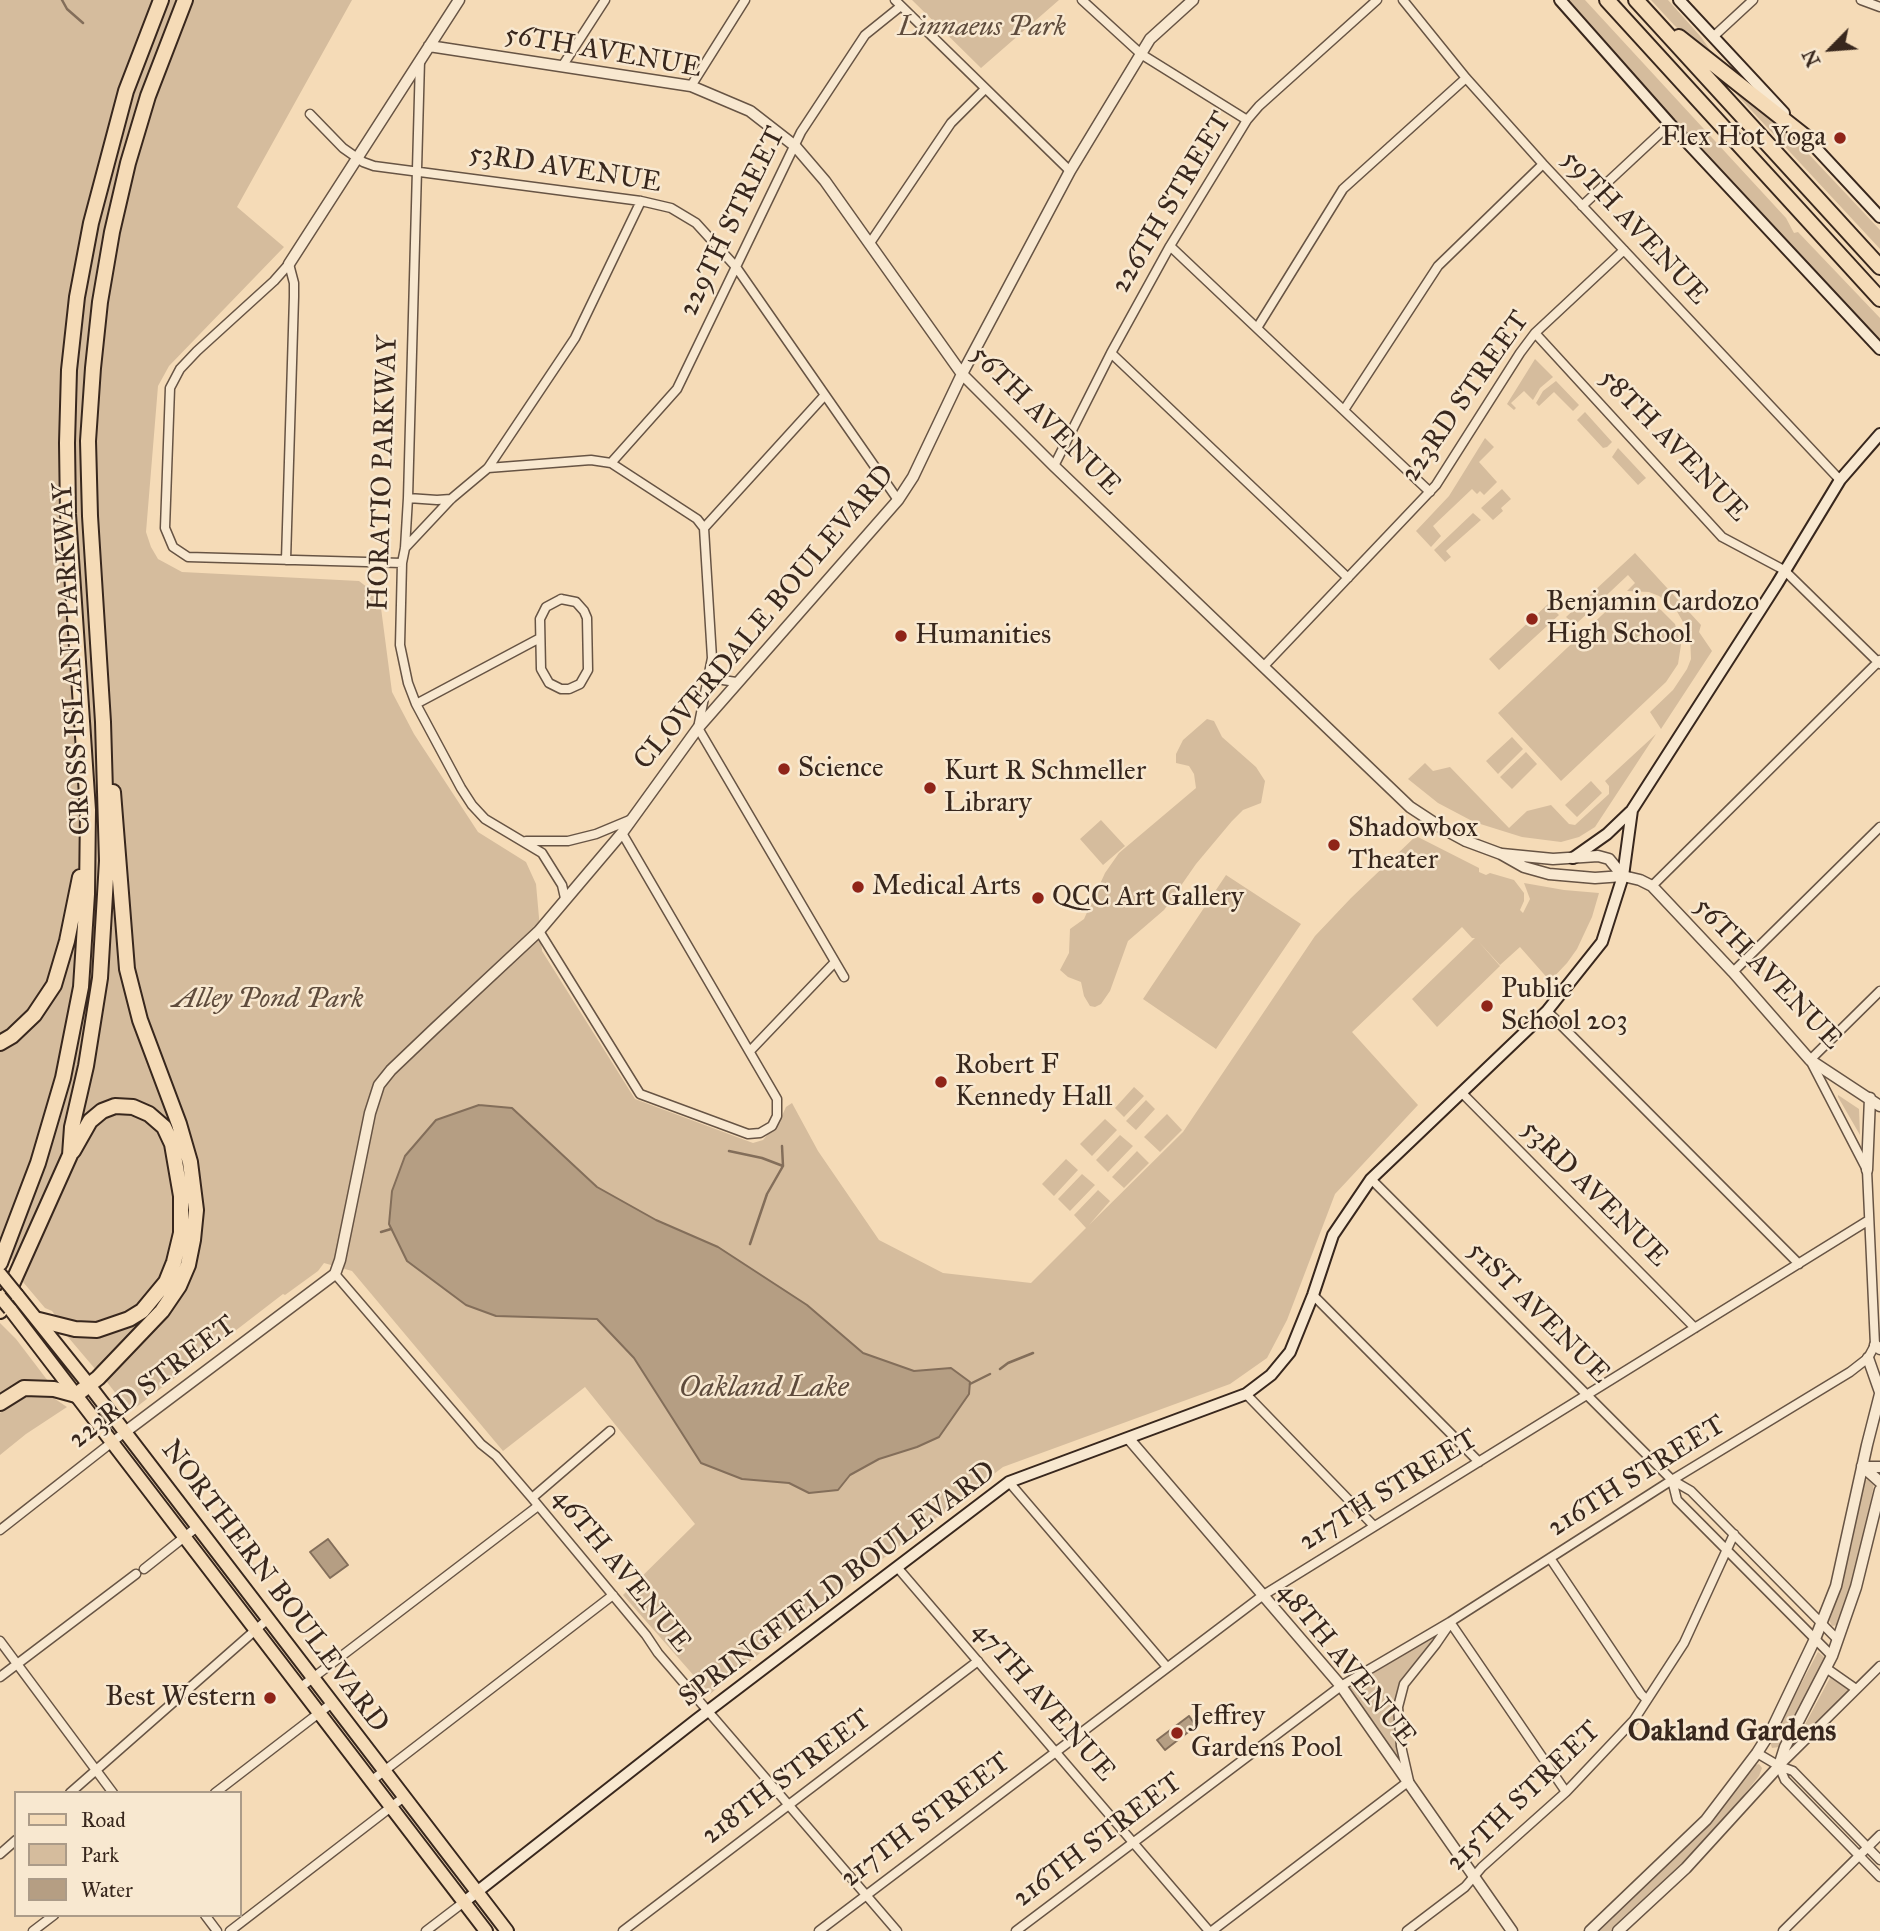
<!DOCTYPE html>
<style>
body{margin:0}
#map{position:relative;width:1880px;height:1931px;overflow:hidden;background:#f5dbb7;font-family:"IM FELL Great Primer",serif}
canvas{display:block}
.legend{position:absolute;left:14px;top:1791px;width:228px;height:126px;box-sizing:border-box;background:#f8e8d0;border:2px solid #ab9b88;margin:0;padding:9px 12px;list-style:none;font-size:21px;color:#38271d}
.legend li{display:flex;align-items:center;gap:14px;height:35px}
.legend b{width:35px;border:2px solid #ab9b88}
.north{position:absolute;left:1796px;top:14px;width:70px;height:70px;-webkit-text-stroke:5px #f8e8d0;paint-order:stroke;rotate:245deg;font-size:19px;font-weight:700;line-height:28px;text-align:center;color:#38271d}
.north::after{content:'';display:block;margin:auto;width:24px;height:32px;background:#38271d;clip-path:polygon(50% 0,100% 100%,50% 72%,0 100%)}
</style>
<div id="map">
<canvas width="1880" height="1931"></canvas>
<ul class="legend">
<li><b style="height:9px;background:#f5dbb7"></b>Road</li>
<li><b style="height:19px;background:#d5bc9d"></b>Park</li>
<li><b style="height:19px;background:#b59e83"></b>Water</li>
</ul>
<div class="north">N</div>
</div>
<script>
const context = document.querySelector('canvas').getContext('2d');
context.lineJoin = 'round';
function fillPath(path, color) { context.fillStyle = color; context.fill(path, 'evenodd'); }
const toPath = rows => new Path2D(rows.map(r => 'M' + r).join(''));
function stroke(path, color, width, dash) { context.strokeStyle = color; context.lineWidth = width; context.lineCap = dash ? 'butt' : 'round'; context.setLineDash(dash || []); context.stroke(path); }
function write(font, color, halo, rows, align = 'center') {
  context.font = font + ' "IM FELL Great Primer",serif'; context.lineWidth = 5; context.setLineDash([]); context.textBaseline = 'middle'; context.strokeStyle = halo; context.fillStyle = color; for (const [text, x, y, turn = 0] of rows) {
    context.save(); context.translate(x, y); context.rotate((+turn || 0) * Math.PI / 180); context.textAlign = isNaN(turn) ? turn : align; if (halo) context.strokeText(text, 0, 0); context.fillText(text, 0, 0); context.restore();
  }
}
const green = toPath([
 [0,0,352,0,237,207,284,247,169,366,158,386,146,532,151,547,158,559,182,572,359,581,376,594,381,608,392,692,414,734,478,832,526,862,536,884,542,951,635,1099,753,1143,763,1140,780,1120,786,1107,792,1103,818,1151,879,1240,943,1273,1031,1283,1086,1228,1074,1215,1098,1190,1110,1201,1089,1225,1183,1132,1315,936,1351,898,1416,836,1479,868,1479,872,1486,875,1490,873,1514,880,1524,893,1524,901,1520,910,1523,913,1530,899,1524,883,1564,890,1599,893,1592,917,1577,949,1567,963,1550,981,1520,947,1500,965,1478,941,1500,966,1437,1027,1412,999,1475,938,1472,938,1462,927,1352,1032,1418,1105,1335,1194,1287,1320,1267,1358,1230,1384,1003,1467,771,1644,710,1694,623,1595,695,1524,585,1387,503,1451,352,1271,324,1263,318,1271,285,1295,283,1294,130,1412,97,1369,96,1370,62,1330,67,1331,52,1311,45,1308,23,1282,21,1277,22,1273,0,1244],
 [912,0,1059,0,981,68],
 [1566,0,1585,0,1786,218,1794,233,1798,232,1880,318,1880,340,1644,88],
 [1651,0,1668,0,1701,37,1718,61,1700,49,1674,25],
 [1725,82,1786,130,1880,230,1880,249],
 [1535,359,1553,377,1540,388,1533,400,1524,391,1511,403,1516,408,1514,410,1507,404],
 [1556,381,1579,405,1573,411,1554,392,1539,406,1536,403,1543,391],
 [1585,412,1612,442,1607,447,1603,448,1577,420],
 [1485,438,1494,447,1479,462,1497,482,1484,495,1480,491,1477,494,1472,489,1433,526,1441,536,1431,547,1416,531,1449,496],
 [1618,448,1646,478,1638,485,1612,457],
 [1502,489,1511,499,1501,508,1503,511,1493,520,1481,508],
 [1473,513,1481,520,1446,551,1451,557,1445,562,1434,550],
 [1635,553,1701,625,1699,632,1712,651,1661,729,1650,712,1673,690,1687,669,1691,659,1690,634,1675,608,1659,596,1649,592,1627,591,1635,583,1628,575,1575,625,1566,617],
 [1632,601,1652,605,1661,610,1675,624,1681,645,1678,664,1666,682,1561,781,1498,713,1602,615,1611,607],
 [1548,604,1559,615,1499,670,1489,659],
 [1207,719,1214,721,1222,737,1256,767,1265,781,1261,803,1243,810,1232,821,1196,864,1164,910,1128,941,1110,991,1101,1004,1095,1007,1090,1006,1084,996,1081,982,1068,977,1060,970,1069,953,1070,929,1084,919,1105,873,1119,853,1196,788,1194,774,1189,766,1176,763,1176,754,1183,740],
 [1656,734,1595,827,1579,837,1561,842,1522,837,1474,822,1438,803,1408,779,1425,763,1433,771,1450,767,1509,828,1527,811,1551,805,1569,824,1575,825,1609,794,1609,786,1605,781],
 [1512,737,1523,749,1498,774,1486,761],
 [1526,752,1537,764,1512,789,1500,777],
 [1591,781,1602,793,1577,817,1565,805],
 [1101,820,1125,846,1103,865,1080,839],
 [1226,875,1301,924,1216,1049,1143,999],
 [1134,1087,1144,1096,1124,1117,1115,1108],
 [1838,1095,1859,1109,1860,1135,1838,1097],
 [1146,1100,1155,1109,1136,1130,1126,1121],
 [1167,1114,1182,1130,1160,1152,1144,1137],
 [1105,1119,1117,1130,1092,1156,1080,1144],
 [1120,1135,1133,1146,1108,1172,1096,1160],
 [1137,1151,1149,1163,1124,1188,1112,1177],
 [1066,1159,1078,1170,1054,1196,1042,1184],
 [1082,1174,1095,1185,1070,1211,1058,1199],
 [0,1323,16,1339,48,1381,20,1385,0,1398],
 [33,1393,52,1397,67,1407,26,1434,0,1455,0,1413,14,1400],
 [1869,1478,1874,1484,1863,1542,1841,1619,1838,1625,1832,1626,1829,1620,1852,1544,1862,1483],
 [1450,1622,1414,1671,1398,1706,1409,1781,1341,1686],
 [1818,1652,1824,1657,1824,1660,1782,1742,1779,1747,1772,1748,1770,1742],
 [1831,1676,1851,1690,1794,1745],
 [1759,1764,1762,1768,1759,1776,1720,1825,1688,1860,1612,1931,1596,1931,1690,1842,1737,1789,1752,1766]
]);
const water = toPath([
 [479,1105,512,1108,597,1187,656,1220,718,1247,807,1305,863,1353,914,1371,951,1368,970,1382,969,1394,939,1437,917,1447,879,1459,850,1475,838,1490,809,1493,789,1483,742,1479,701,1463,634,1358,597,1319,496,1316,466,1305,407,1261,389,1224,392,1191,405,1156,436,1120,479,1105],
 [328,1539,348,1565,330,1578,310,1552,328,1539],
 [1189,1716,1196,1726,1165,1750,1157,1740,1189,1716]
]);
const stream = toPath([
 [62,0,67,9,83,23],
 [782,1146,783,1166],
 [729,1151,762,1158,783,1166,767,1194,750,1244],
 [381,1232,391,1229],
 [1000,1369,1008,1363,1033,1353],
 [970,1384,990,1374]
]);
const minor = toPath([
 [895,0,1070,171],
 [1082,0,1141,54,1247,120],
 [1403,0,1466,78,1543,164,1840,480],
 [1861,0,1880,7],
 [1713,37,1753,0],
 [420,60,408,498,405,548,402,563,400,645,408,683,416,704,461,788,472,805,485,819,542,853,562,885,565,898],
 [563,65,605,0],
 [691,86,745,0],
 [310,114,343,148,363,162,374,166,641,201,671,208,696,223,736,267,898,500],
 [1582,206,1670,124],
 [870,243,951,123,985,89],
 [1170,246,1430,492],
 [289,264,274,281,197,351,180,369,170,388,165,528,173,547,188,557,402,563],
 [1257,328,1343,189,1466,78],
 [1535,333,1722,537,1784,570,1880,664],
 [1111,353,1348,578],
 [1344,410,1438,266,1543,164],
 [611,463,677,389,801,132,865,35,901,6],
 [1054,466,1111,353,1170,246,1247,120,1259,106,1377,0],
 [488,468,591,460,611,463,697,519,704,528,712,658,698,728,844,977],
 [408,498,437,500,451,499],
 [704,528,825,395],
 [405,548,451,499,488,468,575,338,641,201],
 [286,560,294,297,294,283,289,264],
 [561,599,576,602,584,611,587,618,588,670,580,684,569,689,561,689,549,683,541,669,540,619,546,607,561,599],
 [1264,666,1436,485,1520,353,1535,333,1624,250],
 [711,672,723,680,736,682],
 [416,704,540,638],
 [526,841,568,841,596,834,632,819],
 [1652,886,1880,660],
 [539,931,640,1094,748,1134,760,1133,772,1126,777,1116,777,1099,622,833],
 [1733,972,1880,827],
 [1547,1011,1799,1264],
 [750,1051,835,962],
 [1461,1092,1695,1328],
 [1371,1179,1672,1480,1691,1491,1837,1639],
 [335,1274,481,1444,496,1456,532,1498,646,1635,658,1653,897,1931],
 [1313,1295,1479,1462],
 [1246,1394,1374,1526],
 [1672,1480,1677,1500,1832,1656],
 [1009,1482,1167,1667],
 [532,1498,610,1431],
 [0,1530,125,1432],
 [1550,1558,1641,1694,1647,1700],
 [897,1567,1209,1931],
 [144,1569,197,1527],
 [1450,1622,1566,1792],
 [0,1641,113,1793],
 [1826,1668,1856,1689],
 [0,1677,136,1574],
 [301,1687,538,1506],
 [1757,1753,1779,1766,1793,1771,1880,1860],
 [1779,1766,1785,1780,1880,1877],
 [1779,1766,1880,1666],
 [371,1781,613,1595],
 [70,1793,268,1619],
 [215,1793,332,1703],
 [0,1854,16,1840],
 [205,1915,217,1931],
 [33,1931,54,1915],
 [230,1931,404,1797],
 [426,1931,464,1902],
 [623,1931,978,1661],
 [819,1931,1262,1596,1869,1220],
 [1016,1931,1341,1686,1450,1622,1672,1480,1850,1372,1868,1358,1875,1345,1867,1170,1810,1060,1880,991],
 [1212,1931,1409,1781,1401,1746,1398,1707,1404,1684,1436,1644,1449,1625],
 [1407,1931,1465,1887,1482,1867,1566,1792,1634,1720,1684,1643,1734,1534],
 [1783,1931,1880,1835]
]);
const tertiary = toPath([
 [429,46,691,86,750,111,795,146,825,181,962,374,1054,466,1410,807,1442,828,1466,841,1501,854,1524,867,1549,874,1595,878,1623,876,1640,880,1652,886,1733,972,1810,1060,1880,1106],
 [289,264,459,0],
 [1502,854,1553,859,1598,856,1609,859,1623,876],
 [1867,1170,1870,1098],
 [1875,1345,1880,1349],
 [1868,1358,1880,1392],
 [125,1432,335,1274,340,1260,370,1113,379,1085,391,1070,434,1029,539,931,622,833,698,728,898,500,913,477,962,374,1070,171,1150,39,1193,0],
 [1129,1439,1341,1686,1512,1931],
 [1862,1466,1880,1482],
 [1863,1467,1880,1467],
 [1590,1931,1706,1820,1757,1753,1771,1731,1815,1639,1836,1586,1867,1445,1880,1394],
 [1618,1931,1686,1868,1779,1766,1785,1747,1832,1656,1856,1587,1880,1490]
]);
const secondary = toPath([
 [1560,0,1670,124,1880,349],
 [1679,0,1784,113],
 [1802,133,1880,217],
 [1573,858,1607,834,1630,812],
 [464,1902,696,1720,1009,1482,1246,1394,1271,1375,1290,1352,1313,1295,1333,1235,1371,1179,1547,1011,1602,942,1623,876,1632,810,1777,584,1840,480,1880,434]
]);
const primary = toPath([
 [17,1295,89,1385,507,1931],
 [10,1309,486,1931]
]);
const motorway = toPath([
 [1607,0,1880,299],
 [1636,0,1880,267],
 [1679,37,1807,138],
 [0,1043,12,1036,34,1015,54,985,67,941,80,877],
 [0,1263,38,1163,63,1078,81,987,87,894,88,810,68,514,67,443,69,370,77,297,91,223,126,91,161,0],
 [0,1311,70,1155,72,1127,86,1066,100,978,107,861,103,722,90,516,88,441,93,368,100,302,112,232,128,163,148,96,185,0],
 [39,1320,75,1329,97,1330,129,1319,142,1311,166,1282,174,1262,181,1233,181,1196,172,1144,164,1127,149,1114,133,1107,115,1106,102,1111,90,1121,73,1151],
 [0,1403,24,1388,54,1389,76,1395,98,1378,162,1311,179,1286,188,1265,193,1240,196,1210,190,1162,179,1124,140,1020,127,969,113,792]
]);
const primaryBridge = toPath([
 [0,1274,17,1295],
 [0,1297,10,1309]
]);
const markers = [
 [1840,138,7,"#8f2418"],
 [1532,619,7,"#8f2418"],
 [901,636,7,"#8f2418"],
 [784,769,7,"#8f2418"],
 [930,788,7,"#8f2418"],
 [1334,845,7,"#8f2418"],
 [858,887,7,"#8f2418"],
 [1038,898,7,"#8f2418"],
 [1487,1006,7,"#8f2418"],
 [941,1082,7,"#8f2418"],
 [270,1698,7,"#8f2418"],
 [1177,1733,7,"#8f2418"]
];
const parkNames = [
 ["Linnaeus Park",982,28],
 ["Alley Pond Park",268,1000]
];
const streetNames = [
 ["56TH AVENUE",603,52,10],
 ["53RD AVENUE",565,169,9],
 ["226TH STREET",1172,203,-59],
 ["229TH STREET",733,222,-64],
 ["59TH AVENUE",1634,228,47],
 ["223RD STREET",1466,397,-55],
 ["56TH AVENUE",1045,421,45],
 ["58TH AVENUE",1673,446,46],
 ["HORATIO PARKWAY",384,473,-88],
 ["CLOVERDALE BOULEVARD",765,618,-50],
 ["CROSS ISLAND PARKWAY",73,659,-93],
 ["56TH AVENUE",1767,974,46],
 ["53RD AVENUE",1594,1194,45],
 ["51ST AVENUE",1538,1313,45],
 ["223RD STREET",153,1383,-37],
 ["216TH STREET",1637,1477,-32],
 ["217TH STREET",1389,1491,-32],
 ["46TH AVENUE",621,1571,51],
 ["SPRINGFIELD BOULEVARD",838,1585,-37],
 ["NORTHERN BOULEVARD",274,1587,53],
 ["48TH AVENUE",1346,1665,51],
 ["47TH AVENUE",1043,1702,49],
 ["218TH STREET",787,1778,-37],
 ["215TH STREET",1524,1797,-44],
 ["217TH STREET",926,1821,-37],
 ["216TH STREET",1098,1841,-37]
];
const poiNames = [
 ["Flex Hot Yoga",1826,138,"right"],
 ["Benjamin Cardozo",1546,603],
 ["High School",1546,635],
 ["Humanities",915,636],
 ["Science",798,769],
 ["Kurt R Schmeller",944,772],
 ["Library",944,804],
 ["Shadowbox",1348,829],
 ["Theater",1348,861],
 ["Medical Arts",872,887],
 ["QCC Art Gallery",1052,898],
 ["Public",1501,990],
 ["School 203",1501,1022],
 ["Robert F",955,1066],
 ["Kennedy Hall",955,1098],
 ["Best Western",256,1698,"right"],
 ["Jeffrey",1191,1717],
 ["Gardens Pool",1191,1749]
];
const waterNames = [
 ["Oakland Lake",764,1389]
];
const neighbourhoodNames = [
 ["Oakland Gardens",1732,1733]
];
fillPath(green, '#d5bc9d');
fillPath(water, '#b59e83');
stroke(water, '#836e5a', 2);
stroke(stream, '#836e5a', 2.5);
stroke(minor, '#675444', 11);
stroke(tertiary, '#675444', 13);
stroke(secondary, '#38271d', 14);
stroke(primary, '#38271d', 16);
stroke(motorway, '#38271d', 18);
stroke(minor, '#f8e8d0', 8);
stroke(tertiary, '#f8e8d0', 10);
stroke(secondary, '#f8e8d0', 10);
stroke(primary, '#f5dbb7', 12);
stroke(motorway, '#f5dbb7', 14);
stroke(primaryBridge, '#38271d', 16, []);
stroke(primaryBridge, '#f5dbb7', 12);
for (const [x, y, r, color] of markers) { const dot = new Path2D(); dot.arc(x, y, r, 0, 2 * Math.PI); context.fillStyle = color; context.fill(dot); stroke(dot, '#f8e8d0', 2.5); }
write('italic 28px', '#5f4c3d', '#f8e8d0', parkNames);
write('28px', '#38271d', '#f8e8d0', streetNames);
write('28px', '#38271d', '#f8e8d0', poiNames, 'left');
write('italic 30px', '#5e4b3c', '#f8e8d0', waterNames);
write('bold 30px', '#38271d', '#f8e8d0', neighbourhoodNames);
</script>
